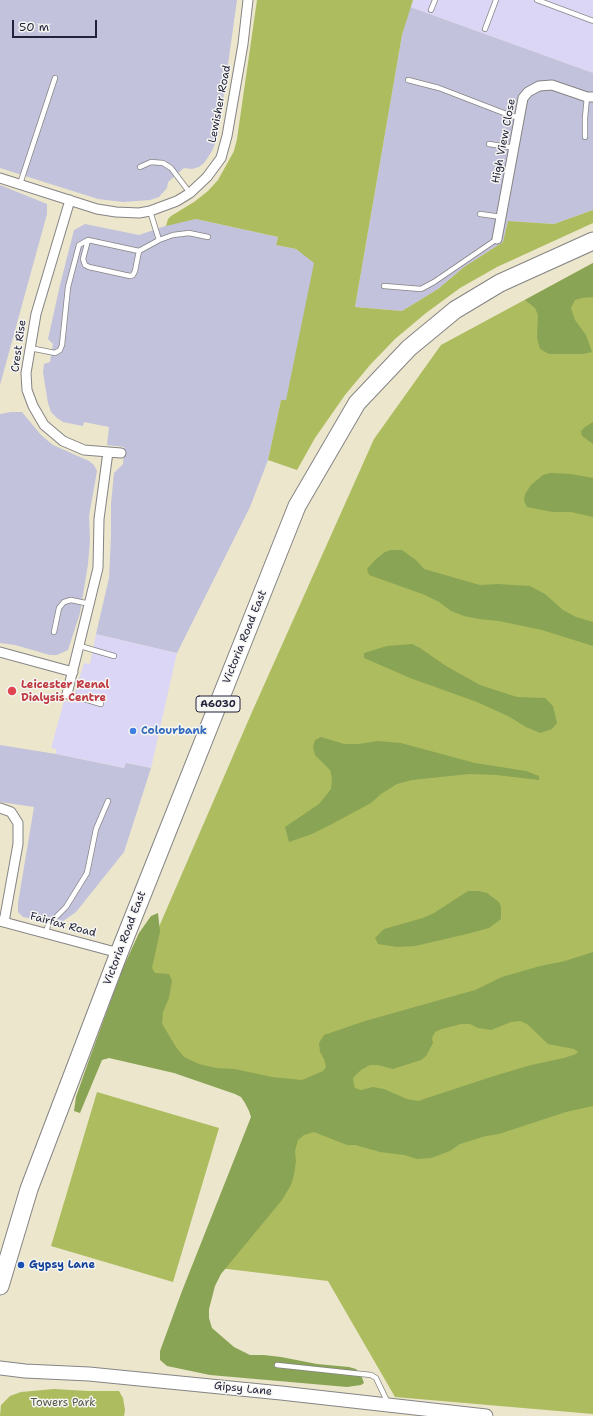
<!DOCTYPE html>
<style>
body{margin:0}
#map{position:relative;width:593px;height:1416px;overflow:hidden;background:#ebe6cc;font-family:"Shantell Sans",sans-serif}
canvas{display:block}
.scale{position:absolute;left:12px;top:20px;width:85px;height:18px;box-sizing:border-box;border:2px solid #22223b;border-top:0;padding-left:5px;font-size:12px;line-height:14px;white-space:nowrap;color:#22223b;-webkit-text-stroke:3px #f6f6f2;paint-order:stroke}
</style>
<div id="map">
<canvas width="593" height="1416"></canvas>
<div class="scale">50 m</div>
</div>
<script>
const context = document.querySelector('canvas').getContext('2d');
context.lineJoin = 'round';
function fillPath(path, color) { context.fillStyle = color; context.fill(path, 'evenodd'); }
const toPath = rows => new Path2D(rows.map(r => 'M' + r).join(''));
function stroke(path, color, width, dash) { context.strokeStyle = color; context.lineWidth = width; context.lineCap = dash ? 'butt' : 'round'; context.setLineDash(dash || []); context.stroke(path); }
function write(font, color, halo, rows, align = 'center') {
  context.font = font + ' "Shantell Sans",sans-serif'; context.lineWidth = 3; context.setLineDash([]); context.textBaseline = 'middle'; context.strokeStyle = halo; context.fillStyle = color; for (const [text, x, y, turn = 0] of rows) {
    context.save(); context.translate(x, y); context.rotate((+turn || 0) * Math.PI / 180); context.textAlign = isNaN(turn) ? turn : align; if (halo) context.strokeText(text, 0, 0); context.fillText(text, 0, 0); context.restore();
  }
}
const built = toPath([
 [413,0,593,0,593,73,410,7],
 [96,634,177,653,151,768,126,763,125,768,56,754,56,749,51,748,64,701,72,702,84,663,90,664]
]);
const industrial = toPath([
 [0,0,237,0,218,136,212,151,204,163,199,167,192,169,184,168,168,182,167,188,159,197,150,200,123,202,98,199,0,168],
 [410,7,593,73,593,210,554,224,508,221,503,242,464,267,438,289,402,311,355,307,402,35],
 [0,185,47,204,47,214,0,385],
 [196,219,278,237,276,245,296,249,315,263,286,401,281,400,268,460,250,507,177,653,96,634,109,578,111,536,111,504,114,473,123,464,124,447,107,445,109,427,84,422,83,426,63,422,57,418,51,412,48,403,43,372,44,364,50,362,53,344,48,339,60,285,74,230,85,224,139,235,174,223],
 [11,412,22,412,41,435,53,445,89,461,94,465,97,471,89,516,90,540,88,564,80,613,68,650,57,655,50,655,15,645,0,643,0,414],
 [0,745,56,754,124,768,126,763,151,768,124,852,76,912,59,924,23,917,18,912,18,903,34,807,0,802]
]);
const green = toPath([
 [257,0,413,0,402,35,355,307,402,311,438,289,464,267,503,242,508,221,554,224,593,210,593,223,497,267,460,288,426,313,395,339,370,365,345,395,315,438,297,470,268,460,281,400,286,400,314,263,296,249,276,245,278,237,196,219,166,226,168,219,171,216,194,202,208,191,218,180,234,151,237,139],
 [593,263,593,1414,395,1397,328,1281,202,1266,265,1093,103,1056,252,712,374,439,441,345],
 [97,1092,219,1128,173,1282,51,1246],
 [54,1389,88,1391,119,1391,123,1398,125,1410,124,1416,0,1416,1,1405,10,1396,21,1392]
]);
const forest = toPath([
 [593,263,593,297,582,298,575,300,571,308,575,320,586,335,592,352,583,354,549,354,540,349,537,338,538,315,535,308,525,300],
 [593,422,593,444,582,436,581,431,585,427],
 [550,473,571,474,593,478,593,517,571,512,552,512,527,507,524,501,525,494,531,485,543,475],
 [391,550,402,550,416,560,424,569,480,585,498,584,530,586,545,594,563,610,576,617,593,622,593,646,542,630,499,621,479,619,464,616,451,611,439,602,425,595,369,575,367,569,376,559,385,552],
 [412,644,420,648,446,666,480,685,517,697,545,698,553,706,557,723,552,729,540,733,526,727,508,716,477,702,410,678,364,658,364,653,387,646],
 [321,737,344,744,359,744,378,741,401,743,475,763,526,771,539,776,539,780,496,775,469,774,412,780,397,784,381,794,371,803,332,824,312,834,289,842,285,827,319,804,331,789,332,778,330,770,315,755,313,747,315,740],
 [468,891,479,891,487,893,499,902,501,907,501,919,489,928,467,934,415,946,397,947,378,944,375,938,384,929,423,918,434,913],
 [158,913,160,932,152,968,155,973,169,974,172,981,169,998,163,1012,162,1023,164,1027,176,1047,184,1057,199,1064,216,1068,235,1069,272,1077,302,1080,323,1071,326,1067,324,1059,320,1052,319,1043,324,1035,365,1021,475,990,502,977,540,966,565,961,593,952,593,1106,566,1112,499,1134,486,1136,460,1144,450,1151,431,1158,417,1159,404,1155,380,1152,355,1145,347,1145,314,1132,304,1135,298,1140,295,1151,296,1161,294,1175,291,1185,282,1200,221,1274,215,1286,209,1309,209,1318,212,1328,234,1347,250,1355,264,1355,281,1357,317,1364,349,1367,356,1369,361,1375,364,1383,361,1385,347,1387,210,1375,167,1366,160,1360,160,1351,182,1291,251,1117,249,1111,245,1103,241,1097,235,1094,174,1073,109,1058,102,1060,80,1113,74,1111,76,1097,89,1060,122,970,139,933,151,916],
 [520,1021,527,1024,548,1044,574,1049,578,1052,576,1054,564,1058,531,1065,494,1076,418,1101,407,1099,384,1089,373,1087,361,1090,355,1088,354,1085,353,1078,361,1070,370,1065,378,1065,393,1069,421,1060,426,1056,433,1043,432,1038,435,1032,442,1029,461,1024,470,1024,478,1028,491,1030,511,1022]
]);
const lane = toPath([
 [537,0,593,21],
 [431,10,435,0],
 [485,29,496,0],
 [408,80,439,88,509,115,520,118],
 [585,137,585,118,587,97],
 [489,144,515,148],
 [140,167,151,162,163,163,171,168,190,193],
 [20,184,55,78],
 [150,211,159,240],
 [480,214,502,217],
 [88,240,83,259,85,265,89,267,130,276,133,275,135,271,139,251],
 [384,286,421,289,434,282,497,239],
 [30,348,55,353,60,350,62,345,68,287,79,245,88,240,139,251,159,240,173,235,189,233,208,237],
 [54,632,59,608,64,602,71,600,90,604],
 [80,646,114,656],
 [67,694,101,704],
 [46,933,48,925,66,907,87,873,96,829,108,801],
 [277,1365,371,1375,376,1378,388,1403]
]);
const street = toPath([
 [0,178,97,209,116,212,139,213,150,211,177,201,190,193,207,177,221,158,227,136,243,44,248,0],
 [70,200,36,314,26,373,27,390,33,406,44,425,63,441,84,450,121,453],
 [497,239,523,98,528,92,539,86,552,85,587,97,593,97],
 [0,652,73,672],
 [67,694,98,568,99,519,108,452],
 [0,808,11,812,18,823,18,844,4,922],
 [0,921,119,953]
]);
const secondary = toPath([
 [0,1368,25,1371,89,1374,281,1393,486,1416]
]);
const highway = toPath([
 [0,1286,29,1189,119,953,297,506,357,403,409,348,455,310,500,283,593,241]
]);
const markers = [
 [12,691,5,"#e0444e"],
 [133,731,4,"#3f7fe0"],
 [21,1265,4,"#1a4fb4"]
];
const shields = [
 [218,704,44]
];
const shieldNames = [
 ["A6030",218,704]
];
const streetNames = [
 ["Lewisher Road",220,104,-79],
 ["High View Close",504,141,-79],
 ["Crest Rise",19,346,-82],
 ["Victoria Road East",245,637,-68],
 ["Fairfax Road",63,925,15],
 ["Victoria Road East",125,938,-69],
 ["Gipsy Lane",243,1389,6]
];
const healthNames = [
 ["Leicester Renal",21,685],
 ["Dialysis Centre",21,698]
];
const shopNames = [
 ["Colourbank",141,731]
];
const transitNames = [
 ["Gypsy Lane",29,1265]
];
const parkNames = [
 ["Towers Park",63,1403]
];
fillPath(built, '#dcd6f6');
fillPath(industrial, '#c2c2dc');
fillPath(green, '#adbc5e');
fillPath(forest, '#8aa455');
stroke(lane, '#868484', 6);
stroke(street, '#868484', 11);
stroke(secondary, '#868484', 15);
stroke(highway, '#868484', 19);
stroke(lane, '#fff', 4.5);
stroke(street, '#fff', 9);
stroke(secondary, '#fff', 13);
stroke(highway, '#fff', 17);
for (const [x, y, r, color] of markers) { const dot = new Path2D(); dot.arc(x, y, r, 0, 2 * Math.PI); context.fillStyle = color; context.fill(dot); stroke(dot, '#f6f6f2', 1.5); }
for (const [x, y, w] of shields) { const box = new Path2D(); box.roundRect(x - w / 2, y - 8, w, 16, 3); context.fillStyle = '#f6f6f2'; context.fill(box); stroke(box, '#22223b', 1); }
write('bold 10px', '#22223b', null, shieldNames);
write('11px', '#22223b', '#f6f6f2', streetNames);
write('bold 11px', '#be3a42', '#f6f6f2', healthNames, 'left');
write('bold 11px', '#366cbe', '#f6f6f2', shopNames, 'left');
write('bold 11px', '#164399', '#f6f6f2', transitNames, 'left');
write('11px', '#535847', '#f6f6f2', parkNames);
</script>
